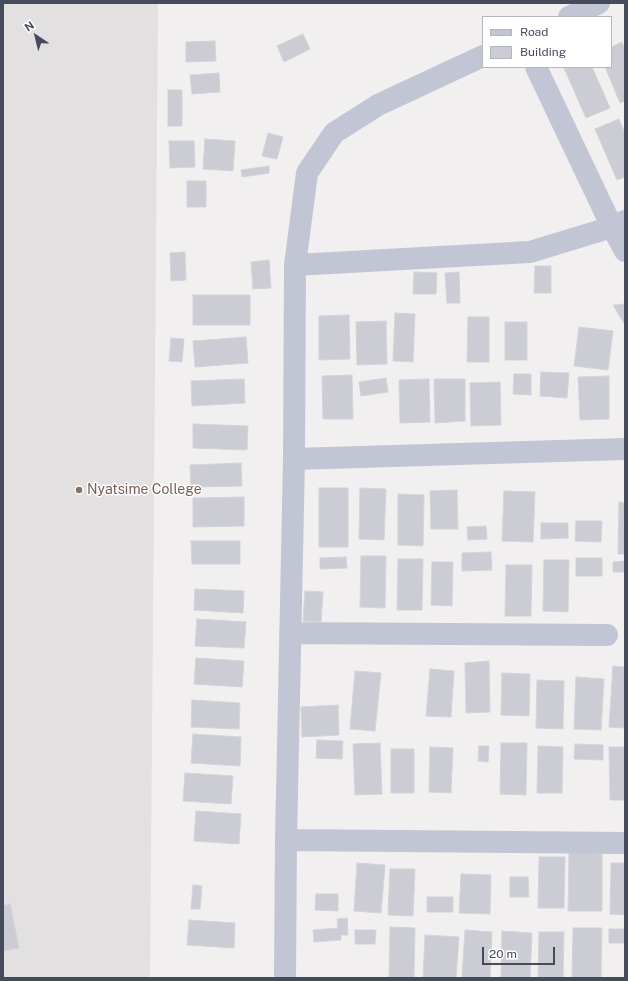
<!DOCTYPE html>
<style>
body{margin:0}
#map{position:relative;width:628px;height:981px;overflow:hidden;background:#f1efef;font-family:"Public Sans",sans-serif}
canvas{display:block}
.frame{position:absolute;inset:0;border:4px solid #464b5c;pointer-events:none}
.legend{position:absolute;left:482px;top:16px;width:130px;height:52px;box-sizing:border-box;background:#fff;border:1px solid #b5b7be;margin:0;padding:5px 7px;list-style:none;font-size:12px;color:#464b5c}
.legend li{display:flex;align-items:center;gap:8px;height:20px}
.legend b{width:20px;border:1px solid #b5b7be}
.north{position:absolute;left:16px;top:16px;width:40px;height:40px;-webkit-text-stroke:3px #fff;paint-order:stroke;rotate:325deg;font-size:11px;font-weight:700;line-height:16px;text-align:center;color:#464b5c}
.north::after{content:'';display:block;margin:auto;width:14px;height:18px;background:#464b5c;clip-path:polygon(50% 0,100% 100%,50% 72%,0 100%)}
.scale{position:absolute;left:482px;top:947px;width:73px;height:18px;box-sizing:border-box;border:2px solid #464b5c;border-top:0;padding-left:5px;font-size:12px;line-height:14px;white-space:nowrap;color:#464b5c;-webkit-text-stroke:3px #fff;paint-order:stroke}
</style>
<div id="map">
<canvas width="628" height="981"></canvas>
<div class="frame"></div>
<ul class="legend">
<li><b style="height:5px;background:#c2c6d4"></b>Road</li>
<li><b style="height:11px;background:#cbccd4"></b>Building</li>
</ul>
<div class="north">N</div>
<div class="scale">20 m</div>
</div>
<script>
const context = document.querySelector('canvas').getContext('2d');
context.lineJoin = 'round';
function fillPath(path, color) { context.fillStyle = color; context.fill(path, 'evenodd'); }
const toPath = rows => new Path2D(rows.map(r => 'M' + r).join(''));
function stroke(path, color, width, dash) { context.strokeStyle = color; context.lineWidth = width; context.lineCap = dash ? 'butt' : 'round'; context.setLineDash(dash || []); context.stroke(path); }
function write(font, color, halo, rows, align = 'center') {
  context.font = font + ' "Public Sans",sans-serif'; context.lineWidth = 3; context.setLineDash([]); context.textBaseline = 'middle'; context.strokeStyle = halo; context.fillStyle = color; for (const [text, x, y, turn = 0] of rows) {
    context.save(); context.translate(x, y); context.rotate((+turn || 0) * Math.PI / 180); context.textAlign = isNaN(turn) ? turn : align; if (halo) context.strokeText(text, 0, 0); context.fillText(text, 0, 0); context.restore();
  }
}
const education = toPath([
 [3,3,158,3,150,978,3,978]
]);
const building = toPath([
 [303,34,310,49,284,62,277,46,303,34],
 [215,41,216,61,186,62,186,42,215,41],
 [622,42,625,49,625,101,620,103,605,67,611,67,611,47,622,42],
 [592,67,610,108,586,118,564,68,592,67],
 [219,73,220,92,192,94,190,75,219,73],
 [168,90,182,90,182,126,168,126,168,90],
 [619,119,625,133,625,177,617,180,595,129,619,119],
 [268,133,283,137,277,159,262,156,268,133],
 [205,139,235,141,233,171,203,169,205,139],
 [169,141,194,141,195,167,170,168,169,141],
 [269,166,269,173,242,177,241,170,269,166],
 [187,181,206,181,206,207,187,207,187,181],
 [185,252,186,280,171,281,170,253,185,252],
 [269,260,271,288,253,289,251,262,269,260],
 [535,266,551,266,551,293,534,293,535,266],
 [414,272,437,273,436,294,413,294,414,272],
 [459,272,460,303,447,303,445,273,459,272],
 [193,295,250,295,250,325,193,325,193,295],
 [625,304,625,325,613,305,625,304],
 [395,313,415,314,413,362,393,361,395,313],
 [349,315,350,359,319,360,319,316,349,315],
 [468,317,489,317,489,362,467,362,468,317],
 [386,321,387,364,357,365,356,322,386,321],
 [505,322,527,322,527,360,505,360,505,322],
 [579,327,613,331,608,370,574,366,579,327],
 [246,337,248,363,195,367,193,341,246,337],
 [171,338,184,339,182,362,169,361,171,338],
 [541,372,569,373,567,398,540,396,541,372],
 [514,374,531,374,531,395,513,394,514,374],
 [352,375,353,419,323,419,322,376,352,375],
 [609,376,609,419,580,420,578,377,609,376],
 [386,378,388,392,361,396,359,382,386,378],
 [244,379,245,403,192,406,191,381,244,379],
 [429,379,430,422,400,423,399,380,429,379],
 [434,379,465,379,465,421,435,423,434,379],
 [500,382,501,425,471,426,470,383,500,382],
 [193,424,248,426,247,450,193,448,193,424],
 [241,463,242,486,191,487,190,465,241,463],
 [319,488,348,488,348,547,319,547,319,488],
 [360,488,386,489,384,540,359,539,360,488],
 [457,490,458,529,431,529,430,491,457,490],
 [504,491,535,492,533,542,502,541,504,491],
 [398,494,424,495,423,546,398,545,398,494],
 [244,497,244,526,193,527,193,498,244,497],
 [619,502,625,503,625,554,618,554,619,502],
 [576,521,602,521,601,542,575,541,576,521],
 [541,523,568,523,568,538,541,539,541,523],
 [486,526,487,539,468,540,467,527,486,526],
 [191,541,240,541,240,564,192,564,191,541],
 [491,552,492,570,462,571,462,553,491,552],
 [361,556,386,556,385,608,360,607,361,556],
 [346,557,347,568,320,569,320,558,346,557],
 [576,558,602,558,602,576,576,576,576,558],
 [398,559,423,559,422,610,397,610,398,559],
 [544,560,569,560,568,612,543,611,544,560],
 [625,561,625,572,613,572,613,562,625,561],
 [432,562,453,562,452,606,431,605,432,562],
 [506,565,532,565,531,616,505,616,506,565],
 [195,589,244,591,243,613,194,610,195,589],
 [305,591,323,592,321,622,303,621,305,591],
 [197,619,246,622,244,648,195,646,197,619],
 [196,658,244,661,242,687,194,684,196,658],
 [489,661,490,712,466,713,465,663,489,661],
 [613,666,625,667,625,728,609,727,613,666],
 [430,669,454,671,451,717,426,716,430,669],
 [355,671,381,673,375,731,350,729,355,671],
 [502,673,530,674,529,716,501,715,502,673],
 [576,677,604,679,601,730,574,729,576,677],
 [537,680,564,681,563,729,536,728,537,680],
 [192,700,240,703,239,729,191,727,192,700],
 [338,705,339,735,302,737,301,707,338,705],
 [193,734,241,737,240,766,191,763,193,734],
 [317,740,343,741,342,759,316,758,317,740],
 [380,743,382,794,355,795,353,744,380,743],
 [501,743,527,743,526,795,500,794,501,743],
 [575,744,603,745,603,760,574,759,575,744],
 [479,746,489,746,488,762,478,761,479,746],
 [538,746,563,747,562,793,537,793,538,746],
 [430,747,453,748,451,793,429,792,430,747],
 [609,747,625,747,625,800,610,800,609,747],
 [391,749,414,749,414,793,391,793,391,749],
 [185,773,233,776,231,804,183,801,185,773],
 [196,811,241,814,239,844,194,841,196,811],
 [569,853,602,854,602,911,568,911,569,853],
 [539,857,565,857,564,908,538,908,539,857],
 [357,863,385,865,381,913,354,911,357,863],
 [611,863,625,863,625,915,610,914,611,863],
 [390,869,415,869,413,916,388,915,390,869],
 [461,874,491,875,490,914,459,913,461,874],
 [510,877,528,877,529,897,510,897,510,877],
 [193,885,202,886,200,909,191,909,193,885],
 [316,894,338,894,338,911,315,910,316,894],
 [427,897,453,897,453,912,427,912,427,897],
 [10,904,19,948,3,951,3,906,10,904],
 [347,918,348,935,341,935,341,940,314,942,313,930,338,928,337,919,347,918],
 [189,920,235,923,234,948,187,945,189,920],
 [390,927,415,928,414,978,389,978,390,927],
 [573,928,602,928,601,978,572,978,573,928],
 [609,929,625,929,625,943,609,943,609,929],
 [355,930,376,930,375,944,355,944,355,930],
 [465,930,492,932,490,978,462,978,465,930],
 [502,931,532,933,530,978,501,978,502,931],
 [539,932,564,932,563,978,538,978,539,932],
 [425,935,459,937,456,978,423,978,425,935]
]);
const street = toPath([
 [569,17,599,3],
 [536,67,612,227,625,251],
 [295,265,530,252,612,227,625,221],
 [294,459,625,449],
 [290,633,607,635],
 [286,840,625,843],
 [285,978,286,840,294,459,295,265,307,173,334,133,378,105,483,56]
]);
const markers = [
 [79,490,4,"#8d6e63"]
];
const educationNames = [
 ["Nyatsime College",87,490]
];
fillPath(education, '#e2e0e1');
fillPath(building, '#cbccd4');
stroke(building, '#d3d3da', 1);
stroke(street, '#c2c6d4', 22);
for (const [x, y, r, color] of markers) { const dot = new Path2D(); dot.arc(x, y, r, 0, 2 * Math.PI); context.fillStyle = color; context.fill(dot); stroke(dot, '#fff', 1.5); }
write('14px', '#785e54', '#fff', educationNames, 'left');
</script>
